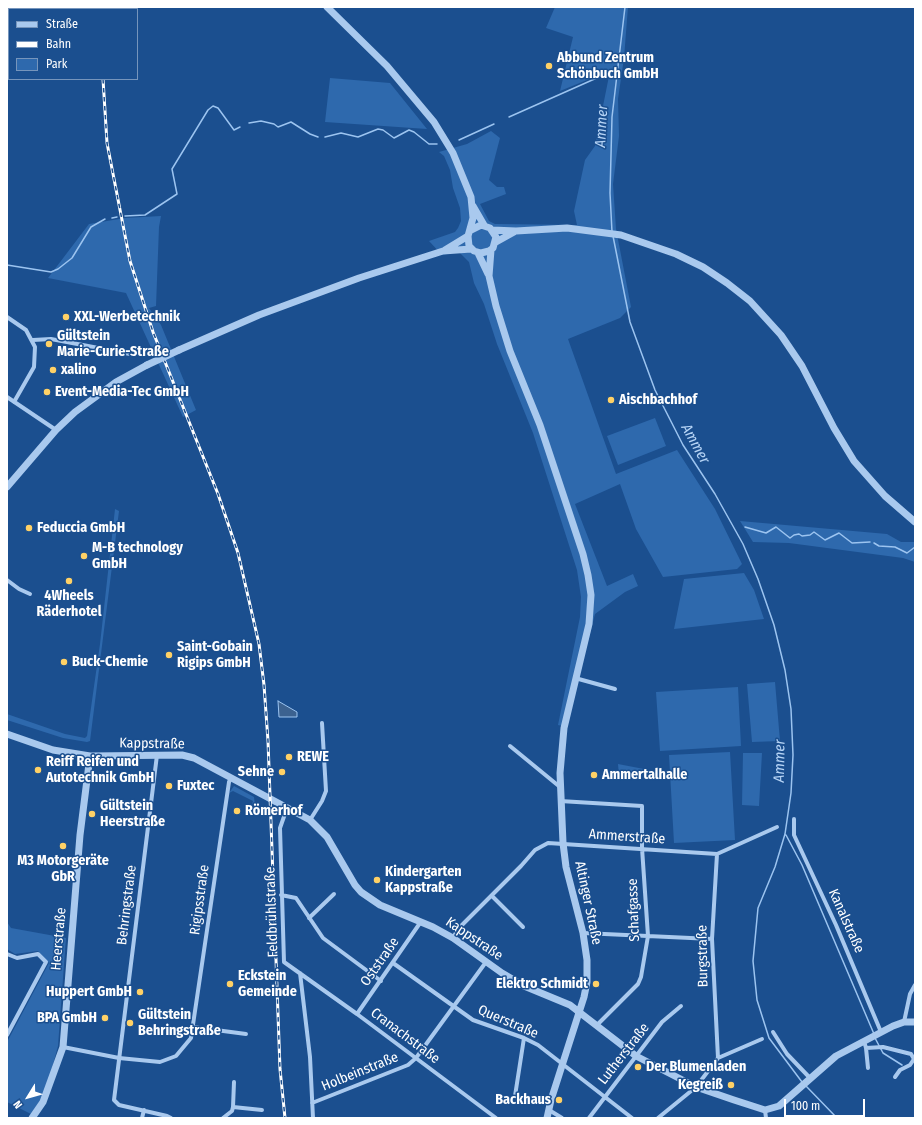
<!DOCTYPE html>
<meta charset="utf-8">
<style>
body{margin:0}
#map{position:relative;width:922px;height:1125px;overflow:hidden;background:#1b4f8f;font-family:"Fira Sans Condensed",sans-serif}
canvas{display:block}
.frame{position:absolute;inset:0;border:8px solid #fff;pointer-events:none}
.legend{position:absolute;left:8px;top:8px;width:130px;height:72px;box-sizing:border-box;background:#1b4f8f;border:1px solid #7695bc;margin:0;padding:5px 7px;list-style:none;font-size:12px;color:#fff}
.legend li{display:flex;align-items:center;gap:8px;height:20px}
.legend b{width:20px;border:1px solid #7695bc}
.north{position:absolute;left:8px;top:1077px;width:40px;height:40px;-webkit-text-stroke:3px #1b4f8f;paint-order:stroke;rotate:233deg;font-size:11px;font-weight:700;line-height:16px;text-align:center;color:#fff}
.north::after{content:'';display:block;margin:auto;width:14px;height:18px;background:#fff;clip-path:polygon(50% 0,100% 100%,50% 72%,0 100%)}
.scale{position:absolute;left:784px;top:1099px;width:81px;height:18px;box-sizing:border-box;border:2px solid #fff;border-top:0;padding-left:5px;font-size:12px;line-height:14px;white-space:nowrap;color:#fff;-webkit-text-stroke:3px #1b4f8f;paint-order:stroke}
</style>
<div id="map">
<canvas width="922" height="1125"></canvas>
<div class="frame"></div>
<ul class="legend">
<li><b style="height:5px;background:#a9c9ee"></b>Straße</li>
<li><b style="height:5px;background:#fff"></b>Bahn</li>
<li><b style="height:11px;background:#2e69ad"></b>Park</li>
</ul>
<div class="north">N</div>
<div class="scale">100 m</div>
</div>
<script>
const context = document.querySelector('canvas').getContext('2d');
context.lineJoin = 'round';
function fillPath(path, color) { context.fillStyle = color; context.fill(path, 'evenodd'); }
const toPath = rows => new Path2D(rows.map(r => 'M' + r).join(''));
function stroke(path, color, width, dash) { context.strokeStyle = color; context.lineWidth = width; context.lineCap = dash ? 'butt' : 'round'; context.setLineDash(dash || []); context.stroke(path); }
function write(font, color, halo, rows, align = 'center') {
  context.font = font + ' "Fira Sans Condensed",sans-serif'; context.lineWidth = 3; context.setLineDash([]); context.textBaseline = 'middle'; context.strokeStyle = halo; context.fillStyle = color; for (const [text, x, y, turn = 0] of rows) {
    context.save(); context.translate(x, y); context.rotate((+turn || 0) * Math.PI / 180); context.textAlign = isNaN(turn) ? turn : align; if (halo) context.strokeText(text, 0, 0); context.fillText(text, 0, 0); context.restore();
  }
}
const green = toPath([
 [555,7,628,7,624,58,618,99,619,136,613,184,616,229,631,307,620,318,568,339,616,474,677,450,715,509,742,564,737,569,663,577,636,529,620,484,575,504,607,586,633,574,638,586,625,592,595,614,566,727,558,725,580,617,581,597,577,570,533,433,497,344,484,304,474,283,469,262,459,252,442,255,429,241,455,232,458,228,461,221,460,208,453,188,450,170,444,156,439,152,467,144,491,131,500,138,489,180,497,187,504,187,506,194,480,204,489,221,495,224,577,225,574,211,585,160,595,146,609,76,614,69,560,91,573,37,546,28],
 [330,78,390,83,427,129,325,122],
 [161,216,159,227,156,306,149,308,161,325,196,410,183,417,126,293,48,278,89,224,125,218],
 [655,418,666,446,618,465,607,436],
 [115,509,119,511,90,741,87,742,63,738,7,720,7,714,65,734,85,738,87,736,100,644],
 [740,521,887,534,901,542,915,542,915,562,903,558,789,543,753,542],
 [744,573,754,590,764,619,674,629,684,579],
 [775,682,780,741,752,742,747,684],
 [738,687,741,746,660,751,656,692],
 [730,752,735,840,674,843,669,755],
 [743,753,762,753,759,806,742,805],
 [618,764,644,769,644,772,641,775,619,776],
 [234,786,254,797,255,806,252,804,253,801,233,791,229,793],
 [7,922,11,928,66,938,58,1046,51,1072,41,1099,31,1114,7,1102,7,1042,49,963,38,951,15,954,7,949]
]);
const water = toPath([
 [278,701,297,712,297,717,279,717,278,701]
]);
const stream = toPath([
 [509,117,617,69],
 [249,123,261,121,274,124,278,127,291,122,310,134,318,137],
 [325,137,341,133,358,137,378,129,383,130,394,138,409,130,414,132,429,144,437,144],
 [459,140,494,124],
 [125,216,145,215,177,194,172,169,208,110,213,106,218,108,234,130,240,127],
 [112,218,117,217],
 [612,232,610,193,612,117,625,7],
 [613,236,630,322,655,390,683,445,715,494,743,544,758,579,774,625,785,670,791,709,793,755,791,793,785,834,775,867,758,908,753,961,757,1000,769,1038,802,1082],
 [7,265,51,272,58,269,72,258,91,227,105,219],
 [745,527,766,533,776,527,790,538,794,535,799,534,802,536,810,535,814,532,825,540,839,533,852,543,870,542],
 [874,543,879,546,895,547,907,553,915,547],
 [786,835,802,865,874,1034],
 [875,1038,883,1053,902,1065],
 [806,1086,837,1118]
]);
const minor = toPath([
 [7,317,26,330,35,347,34,367,14,402],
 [33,340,51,339,130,354],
 [7,397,56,430],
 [7,580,19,589,30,594],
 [575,678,615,689],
 [510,746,560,787],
 [157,755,114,1100,119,1105,167,1116,171,1118],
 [560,801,642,806,642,848,648,936,641,977,638,984,597,1025],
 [287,808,280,828,284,962,357,1014,496,1118],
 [794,819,794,835,836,925,881,1032],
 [310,820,322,801,326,791,322,723],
 [717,854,712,939,718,1058],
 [281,895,296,898,323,938,381,981],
 [492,896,523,927],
 [309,918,334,894],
 [583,933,712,939],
 [453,938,458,929,521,866,535,850,548,843,717,854,777,827],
 [7,954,17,958,38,954,46,962,7,1035],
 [393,963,473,1020,524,1038,538,1045,632,1118],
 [300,973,310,1057,313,1118],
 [357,1014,420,923],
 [904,1022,910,994,915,985],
 [193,1027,246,1034],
 [773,1032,787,1054,810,1078],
 [524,1038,515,1096,518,1099,551,1100],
 [864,1041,866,1048,868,1068],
 [63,1047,119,1058,160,1062,176,1056,191,1038,229,782,231,778],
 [866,1048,883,1047,911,1054,914,1059,910,1065,900,1070,895,1077],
 [312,1103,408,1065,416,1058,486,962],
 [233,1107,262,1110],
 [549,1110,562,1118],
 [765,1110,766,1118],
 [142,1118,144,1110],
 [223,1118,232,1111,233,1107,234,1082],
 [589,1118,662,1022,681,1006],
 [658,1118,696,1087,718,1058,762,1039]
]);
const tertiary = toPath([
 [327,7,387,66,434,122,453,153,471,197,473,218,468,236,469,246,474,251,481,253,489,251,493,248,496,237,490,228,481,225,471,230],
 [473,206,484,225],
 [492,230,516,231,567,228,621,235,676,254,703,267,727,283,750,301,781,335,802,366,834,428,854,461,885,496,915,522],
 [496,242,514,232],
 [445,250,468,236],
 [491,250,489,276,496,306,510,351,540,425,583,554,588,575,591,595,589,624,564,728,560,773,563,843,566,867,583,933,587,960,587,982,584,997,551,1100,547,1118],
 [478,253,488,274],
 [179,350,259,315,359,278,443,251,471,249],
 [7,487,56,430,75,412,116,382,147,365],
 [7,734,53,750,90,756,182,755,194,758,310,820,327,837,355,885,361,892,380,905,433,927,453,938,502,973,524,986,570,1005,636,1056,696,1087,734,1100,765,1110,779,1106,836,1056,893,1026,904,1022,915,1022],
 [32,1118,43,1102,63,1047,80,835,90,756]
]);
const motorway = toPath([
 [24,9,28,7],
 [7,19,9,18]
]);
const rail = toPath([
 [103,9,103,7],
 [103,79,107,143,130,261,153,332,218,494,238,553,259,644,264,685,268,741,280,1069,285,1118]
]);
const tertiaryBridge = toPath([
 [147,365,179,350]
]);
const markers = [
 [549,66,4,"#ffd166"],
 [66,317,4,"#ffd166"],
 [49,344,4,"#ffd166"],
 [53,370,4,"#ffd166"],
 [47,392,4,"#ffd166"],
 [611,400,4,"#ffd166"],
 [29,528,4,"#ffd166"],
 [84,556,4,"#ffd166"],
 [69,581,4,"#ffd166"],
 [169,655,4,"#ffd166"],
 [64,662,4,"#ffd166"],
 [289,757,4,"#ffd166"],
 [38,770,4,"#ffd166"],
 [282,772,4,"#ffd166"],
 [594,775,4,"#ffd166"],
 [169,786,4,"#ffd166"],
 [237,811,4,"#ffd166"],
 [92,814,4,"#ffd166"],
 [63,846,4,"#ffd166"],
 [377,880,4,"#ffd166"],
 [230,984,4,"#ffd166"],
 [596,984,4,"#ffd166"],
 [140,992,4,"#ffd166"],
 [105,1018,4,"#ffd166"],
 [130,1023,4,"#ffd166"],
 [638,1067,4,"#ffd166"],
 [731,1085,4,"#ffd166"],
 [559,1100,4,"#ffd166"]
];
const poiNames = [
 ["Abbund Zentrum",557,58],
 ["Schönbuch GmbH",557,74],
 ["XXL-Werbetechnik",74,317],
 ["Gültstein",57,336],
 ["Marie-Curie-Straße",57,352],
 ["xalino",61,370],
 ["Event-Media-Tec GmbH",55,392],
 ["Aischbachhof",619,400],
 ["Feduccia GmbH",37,528],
 ["M-B technology",92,548],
 ["GmbH",92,564],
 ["4Wheels",69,596,"center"],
 ["Räderhotel",69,612,"center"],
 ["Saint-Gobain",177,647],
 ["Rigips GmbH",177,663],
 ["Buck-Chemie",72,662],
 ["REWE",297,757],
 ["Reiff Reifen und",46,762],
 ["Autotechnik GmbH",46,778],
 ["Sehne",274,772,"right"],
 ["Ammertalhalle",602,775],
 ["Fuxtec",177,786],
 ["Gültstein",100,806],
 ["Heerstraße",100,822],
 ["Römerhof",245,811],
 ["M3 Motorgeräte",63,861,"center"],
 ["GbR",63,877,"center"],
 ["Kindergarten",385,872],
 ["Kappstraße",385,888],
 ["Eckstein",238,976],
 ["Gemeinde",238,992],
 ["Elektro Schmidt",588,984,"right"],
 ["Huppert GmbH",132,992,"right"],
 ["Gültstein",138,1015],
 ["Behringstraße",138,1031],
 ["BPA GmbH",97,1018,"right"],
 ["Der Blumenladen",646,1067],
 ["Kegreiß",723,1085,"right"],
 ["Backhaus",551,1100,"right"]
];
const streetNames = [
 ["Kappstraße",152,744,1],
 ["Ammerstraße",627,837,4],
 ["Rigipsstraße",200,900,-82],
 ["Altinger Straße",588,903,78],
 ["Behringstraße",127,905,-83],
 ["Schafgasse",634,910,-92],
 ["Feldbrühlstraße",272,912,-92],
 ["Kanalstraße",846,921,66],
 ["Heerstraße",59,939,-85],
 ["Kappstraße",474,939,34],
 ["Burgstraße",703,956,-91],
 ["Oststraße",380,962,-55],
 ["Querstraße",508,1022,23],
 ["Cranachstraße",405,1036,37],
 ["Lutherstraße",624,1054,-52],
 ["Holbeinstraße",360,1072,-22]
];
const waterNames = [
 ["Ammer",602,126,-87],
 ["Ammer",695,444,61],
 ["Ammer",780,761,-89]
];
fillPath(green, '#2e69ad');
fillPath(water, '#3c6290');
stroke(water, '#9cc4f0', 1);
stroke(stream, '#9cc4f0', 1.5);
stroke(minor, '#a9c9ee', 4);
stroke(tertiary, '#a9c9ee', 7);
stroke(motorway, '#fff', 10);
stroke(rail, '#fff', 3);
stroke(rail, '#1b4f8f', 1.5, [4.5]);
stroke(tertiaryBridge, '#a9c9ee', 7);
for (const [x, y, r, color] of markers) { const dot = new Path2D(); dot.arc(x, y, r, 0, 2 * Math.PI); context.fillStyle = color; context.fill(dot); stroke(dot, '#1b4f8f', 1.5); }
write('bold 14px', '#fff', '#1b4f8f', poiNames, 'left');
write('14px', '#fff', '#1b4f8f', streetNames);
write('italic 15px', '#b5d3f5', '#1b4f8f', waterNames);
</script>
